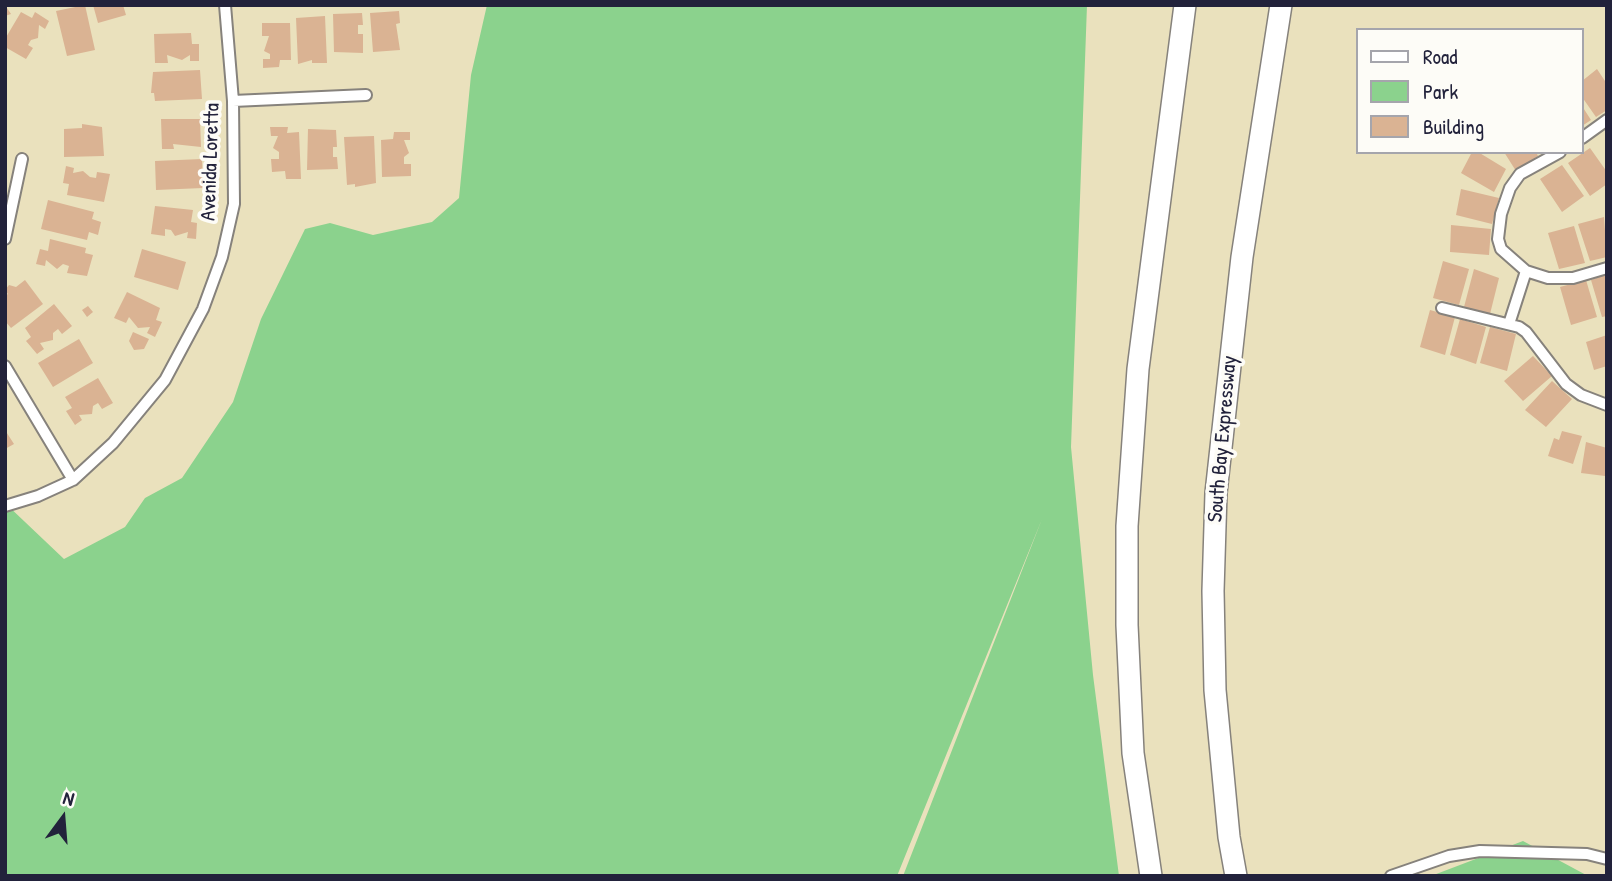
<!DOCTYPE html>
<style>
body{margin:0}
#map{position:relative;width:1612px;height:881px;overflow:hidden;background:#eae1bd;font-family:"Patrick Hand",sans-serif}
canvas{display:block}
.frame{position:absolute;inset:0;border:7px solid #22223b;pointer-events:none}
.legend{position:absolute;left:1356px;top:28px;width:228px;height:126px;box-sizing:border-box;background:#fdfcf7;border:2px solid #a5a5ac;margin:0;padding:9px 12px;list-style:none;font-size:21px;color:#22223b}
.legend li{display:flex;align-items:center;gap:14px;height:35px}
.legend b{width:35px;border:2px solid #a5a5ac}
.north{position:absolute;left:28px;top:783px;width:70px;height:70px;-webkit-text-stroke:5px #fdfcf7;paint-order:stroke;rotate:16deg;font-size:19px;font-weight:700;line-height:28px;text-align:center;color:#22223b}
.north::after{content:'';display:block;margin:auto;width:24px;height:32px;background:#22223b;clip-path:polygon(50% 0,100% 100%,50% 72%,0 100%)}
</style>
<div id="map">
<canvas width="1612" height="881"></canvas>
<div class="frame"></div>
<ul class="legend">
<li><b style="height:9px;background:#fff"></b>Road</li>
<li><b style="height:19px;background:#8bd28d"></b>Park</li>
<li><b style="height:19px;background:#dab393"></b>Building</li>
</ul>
<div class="north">N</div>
</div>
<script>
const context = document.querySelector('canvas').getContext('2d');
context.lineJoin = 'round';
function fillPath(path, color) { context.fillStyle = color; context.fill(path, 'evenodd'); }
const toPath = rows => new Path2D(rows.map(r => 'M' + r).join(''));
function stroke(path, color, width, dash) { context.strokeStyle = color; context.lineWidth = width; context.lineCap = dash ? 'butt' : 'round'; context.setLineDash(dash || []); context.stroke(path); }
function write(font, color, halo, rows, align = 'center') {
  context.font = font + ' "Patrick Hand",sans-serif'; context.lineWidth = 7; context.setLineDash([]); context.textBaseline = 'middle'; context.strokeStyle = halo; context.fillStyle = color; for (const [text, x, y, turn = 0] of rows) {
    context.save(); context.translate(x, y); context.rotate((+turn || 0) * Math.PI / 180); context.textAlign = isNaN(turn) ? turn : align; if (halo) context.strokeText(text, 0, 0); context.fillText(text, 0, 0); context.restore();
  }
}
const green = toPath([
 [487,5,1087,5,1071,447,1093,675,1119,876,903,876,1042,519,897,876,5,876,5,503,64,559,125,527,145,498,182,478,233,402,261,319,305,229,330,223,373,235,432,222,459,198,471,75],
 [1523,841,1588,876,1431,876]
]);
const building = toPath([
 [5,5,11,14,5,16],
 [85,5,95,50,67,56,56,11],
 [93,5,123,5,126,15,98,23],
 [399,11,400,23,396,24,400,50,373,52,370,13],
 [21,12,32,18,35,12,49,21,45,29,39,25,38,38,31,40,28,45,33,48,26,59,5,47,5,39],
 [362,13,363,25,358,25,358,34,363,34,363,53,334,52,333,14],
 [325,16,327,63,312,63,312,60,298,64,296,18],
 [262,23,290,23,291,60,280,60,279,67,263,68,263,59,270,59,270,54,264,51,269,36,262,36],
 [191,33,192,44,199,44,199,61,190,61,190,55,182,60,167,55,168,63,155,63,154,34],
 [1597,69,1607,84,1607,110,1596,117,1582,97,1582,81],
 [200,70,202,99,155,101,154,93,151,93,153,72],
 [1582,106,1591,120,1582,126],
 [161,119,200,119,201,147,173,144,174,149,162,149],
 [82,124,102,127,104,156,64,157,64,129,82,128],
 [270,127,288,127,287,133,299,132,301,179,286,179,285,171,272,172,271,159,279,159,279,152,273,148,278,136,271,136],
 [308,129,336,130,337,147,333,147,333,157,337,157,338,169,307,170],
 [394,132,410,132,410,140,404,140,409,153,404,157,404,164,411,164,411,176,382,177,381,140,393,139],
 [374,136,376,183,355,187,355,184,347,185,344,137],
 [1590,148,1607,172,1607,184,1590,196,1568,163],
 [1472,152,1478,152,1506,169,1494,192,1461,173],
 [1504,152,1536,152,1538,156,1516,171],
 [202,159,203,188,156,190,155,161],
 [1562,165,1584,196,1562,212,1540,179],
 [66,166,74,168,73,173,83,171,90,177,96,178,97,172,110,174,104,202,67,195,69,184,63,183],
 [1461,189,1499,198,1492,224,1456,215],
 [48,200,94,212,92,219,101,222,98,235,89,232,87,240,41,229],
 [155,206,193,210,191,222,197,223,196,239,187,238,188,232,175,236,171,230,165,229,165,236,151,234],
 [1604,217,1607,257,1590,261,1578,224],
 [1451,225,1491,229,1489,255,1450,252],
 [1574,226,1585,263,1559,269,1548,233],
 [50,239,86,248,85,253,93,255,87,276,67,273,69,266,63,264,57,269,46,260,45,266,36,264,40,249,48,251],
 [142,249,186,262,178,290,134,277],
 [1443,261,1469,269,1459,305,1433,298],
 [1474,269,1499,278,1490,314,1464,307],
 [1607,274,1607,316,1602,317,1591,280],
 [25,280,43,304,11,328,5,321,5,296,8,294,5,290,9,285,16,287],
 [1586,280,1597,317,1571,325,1560,287],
 [127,292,160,308,156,320,162,322,155,337,147,333,150,327,138,328,129,317,126,323,114,318],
 [54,304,72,326,62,334,58,329,53,333,53,340,40,343,44,349,37,354,26,341,31,337,25,328],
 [88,306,93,312,87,317,82,310],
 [1430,310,1455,317,1445,355,1420,347],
 [1460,319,1486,327,1476,364,1450,355],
 [1490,327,1516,334,1507,371,1480,363],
 [133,332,149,339,144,349,134,350,129,341],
 [1607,335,1607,366,1594,370,1586,342],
 [79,339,93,363,53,387,38,363],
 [1533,356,1552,376,1523,401,1504,381],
 [98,378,113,403,102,409,98,403,93,406,92,414,79,415,82,420,75,425,66,411,72,408,65,397],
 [1552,381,1572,399,1546,427,1525,410],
 [5,430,14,444,5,449],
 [1562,431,1582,436,1573,464,1548,456,1554,438,1559,440],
 [1586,442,1607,448,1605,476,1581,473]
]);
const minor = toPath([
 [233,101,366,95],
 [1582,138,1607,120],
 [1560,152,1520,174,1510,188,1501,214,1498,239,1501,249,1526,271,1548,278,1573,278,1607,268],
 [5,239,22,159],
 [1442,308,1519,327,1526,332,1566,384,1581,395,1607,405],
 [1509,324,1526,271],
 [5,366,73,480],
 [5,506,38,496,73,480,113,443,165,380,203,309,222,257,234,204,233,101,225,5],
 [1391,876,1449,856,1480,851,1587,854,1607,859]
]);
const motorway = toPath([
 [1151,876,1133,753,1127,625,1127,526,1138,369,1185,5],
 [1236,876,1229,837,1215,690,1213,591,1216,493,1242,257,1281,5]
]);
const streetNames = [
 ["Avenida Loretta",211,162,-88],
 ["South Bay Expressway",1223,439,-85]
];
fillPath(green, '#8bd28d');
fillPath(building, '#dab393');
stroke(minor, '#86827c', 14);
stroke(motorway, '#86827c', 24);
stroke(minor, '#fff', 10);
stroke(motorway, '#fff', 21);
write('21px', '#22223b', '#fdfcf7', streetNames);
</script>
